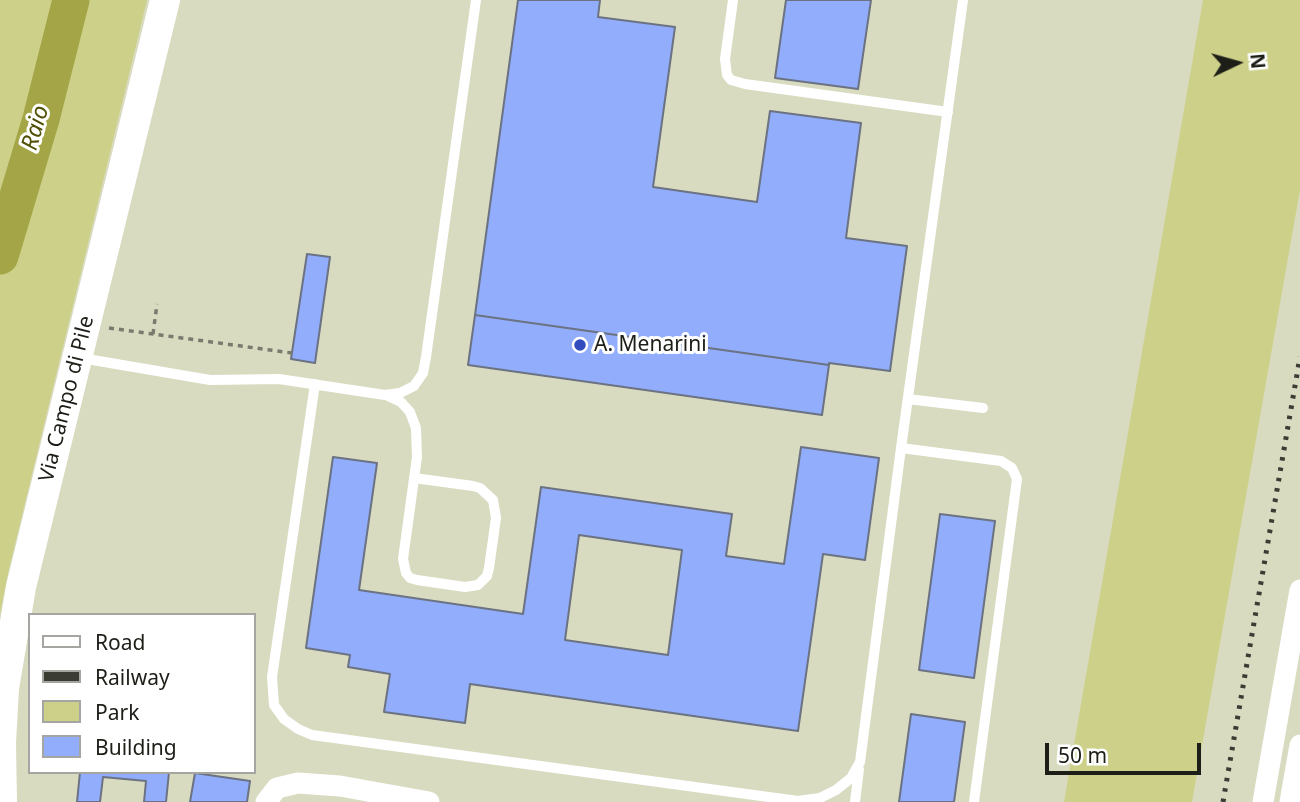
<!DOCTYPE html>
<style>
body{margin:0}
#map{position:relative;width:1300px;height:802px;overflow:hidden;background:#e5e7d3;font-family:"Noto Sans",sans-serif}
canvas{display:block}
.legend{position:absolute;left:28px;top:613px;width:228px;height:161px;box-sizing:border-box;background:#fff;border:2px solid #a5a5a2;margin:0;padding:9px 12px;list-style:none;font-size:21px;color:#1d1e17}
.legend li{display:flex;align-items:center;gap:14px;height:35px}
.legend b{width:35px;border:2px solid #a5a5a2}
.north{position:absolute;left:1202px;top:28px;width:70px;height:70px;-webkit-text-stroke:5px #fff;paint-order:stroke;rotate:85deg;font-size:19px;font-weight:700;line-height:28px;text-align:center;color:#1d1e17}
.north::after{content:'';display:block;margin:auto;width:24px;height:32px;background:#1d1e17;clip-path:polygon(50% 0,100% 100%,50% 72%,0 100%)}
.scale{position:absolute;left:1045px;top:743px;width:156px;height:32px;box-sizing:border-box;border:4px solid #1d1e17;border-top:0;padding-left:9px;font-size:21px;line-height:24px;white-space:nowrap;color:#1d1e17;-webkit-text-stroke:5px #fff;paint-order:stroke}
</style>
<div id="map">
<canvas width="1300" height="802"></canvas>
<ul class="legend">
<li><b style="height:9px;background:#fff"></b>Road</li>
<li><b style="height:9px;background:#3b3c33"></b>Railway</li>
<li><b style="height:19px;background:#cdd088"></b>Park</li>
<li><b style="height:19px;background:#91adfc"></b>Building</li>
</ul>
<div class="north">N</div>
<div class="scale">50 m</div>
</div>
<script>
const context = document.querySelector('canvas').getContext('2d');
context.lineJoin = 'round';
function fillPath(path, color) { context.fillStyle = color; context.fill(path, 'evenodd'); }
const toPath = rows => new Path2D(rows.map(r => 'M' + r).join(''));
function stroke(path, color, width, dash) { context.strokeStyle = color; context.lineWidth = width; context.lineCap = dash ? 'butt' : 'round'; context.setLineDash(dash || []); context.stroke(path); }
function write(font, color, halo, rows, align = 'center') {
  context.font = font + ' "Noto Sans",sans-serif'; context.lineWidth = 6; context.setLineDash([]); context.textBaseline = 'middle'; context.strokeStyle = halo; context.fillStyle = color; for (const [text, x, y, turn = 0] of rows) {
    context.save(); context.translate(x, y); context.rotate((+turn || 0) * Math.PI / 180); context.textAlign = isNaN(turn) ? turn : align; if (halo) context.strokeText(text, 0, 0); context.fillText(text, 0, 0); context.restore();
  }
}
const built = toPath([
 [0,0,1300,0,1300,802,0,802],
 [30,615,254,615,254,772,30,772]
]);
const green = toPath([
 [0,0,147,0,8,573,0,614],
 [1203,0,1300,0,1300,190,1192,802,1064,802]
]);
const river = toPath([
 [0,256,41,119,71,0]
]);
const building = toPath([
 [518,0,600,0,598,17,675,27,653,187,757,202,770,111,861,123,846,238,907,246,890,371,829,363,829,365,475,315,518,0],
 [786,0,871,0,858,89,775,78,786,0],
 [307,254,330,257,315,363,291,359,307,254],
 [475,315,829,365,822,415,468,365,475,315],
 [801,447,879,458,865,560,823,554,798,731,470,684,465,723,384,712,390,674,348,667,350,655,306,648,333,457,377,463,359,590,523,614,541,487,732,514,726,556,784,564,801,447],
 [579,535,682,550,668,655,565,640,579,535],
 [940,514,995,521,974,678,919,670,940,514],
 [911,714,965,722,954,802,899,802,911,714],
 [80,772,169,772,166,802,144,802,146,781,103,777,100,802,77,802,80,772],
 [195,773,250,781,247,802,190,802,195,773]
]);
const path = toPath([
 [109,328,292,353],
 [153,334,157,304]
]);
const service = toPath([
 [733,0,725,59,727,75,731,80,745,84,948,112],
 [81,358,210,380,279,379,385,395,400,393,414,386,423,373,426,357,476,0],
 [315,384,272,677,274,705,284,719,298,729,312,735,798,801,820,798,836,790,851,778,860,762,901,448,963,0],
 [388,396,401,402,410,412,416,428,417,457,403,559,406,573,410,578,417,580,465,587,478,585,487,576,489,568,496,518,493,500,480,488,473,486,414,478],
 [908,399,983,408],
 [901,448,1001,461,1012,468,1017,479,974,802],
 [855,802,859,769]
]);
const minor = toPath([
 [266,802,277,788,298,783,340,786,429,802],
 [1263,802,1300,590],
 [1290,802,1300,745]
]);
const secondary = toPath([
 [2,802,1,743,4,688,21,587,165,0]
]);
const rail = toPath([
 [1223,802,1300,357]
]);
const markers = [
 [580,345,7,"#324cbd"]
];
const poiNames = [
 ["A. Menarini",594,345]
];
const streetNames = [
 ["Via Campo di Pile",67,399,-76]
];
const waterNames = [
 ["Raio",36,128,-74]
];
fillPath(built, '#d9dbc1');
fillPath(green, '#cdd088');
stroke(river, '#a3a546', 37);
fillPath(building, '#91adfc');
stroke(building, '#6b7282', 2);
stroke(path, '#7a7b6e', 3.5, [5, 5]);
stroke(service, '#fff', 10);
stroke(minor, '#fff', 21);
stroke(secondary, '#fff', 30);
stroke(rail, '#3b3c33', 5, [3.5, 7]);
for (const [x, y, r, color] of markers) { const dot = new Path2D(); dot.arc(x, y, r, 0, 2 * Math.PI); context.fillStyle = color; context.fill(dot); stroke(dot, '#fff', 2.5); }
write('21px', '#1d1e17', '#fff', poiNames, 'left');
write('21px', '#1d1e17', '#fff', streetNames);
write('italic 23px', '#4f5004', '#fff', waterNames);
</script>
